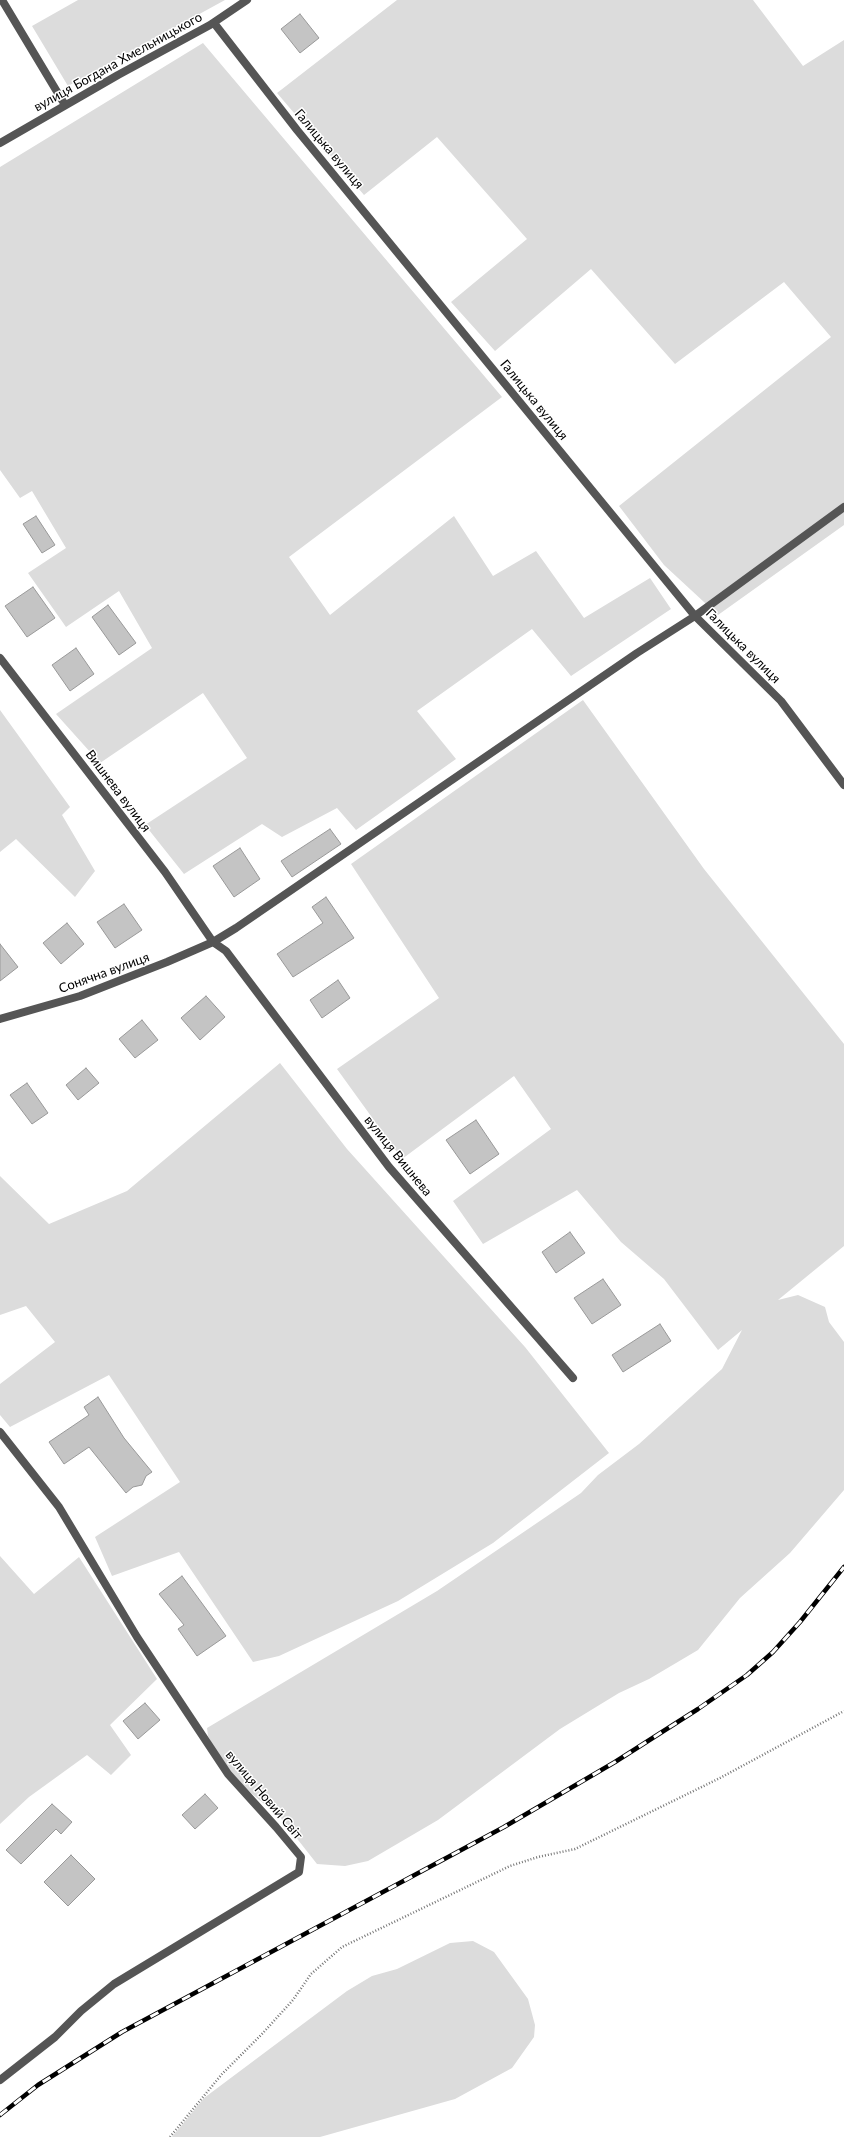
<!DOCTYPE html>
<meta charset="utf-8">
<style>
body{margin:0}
canvas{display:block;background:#fff}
</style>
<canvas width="844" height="2137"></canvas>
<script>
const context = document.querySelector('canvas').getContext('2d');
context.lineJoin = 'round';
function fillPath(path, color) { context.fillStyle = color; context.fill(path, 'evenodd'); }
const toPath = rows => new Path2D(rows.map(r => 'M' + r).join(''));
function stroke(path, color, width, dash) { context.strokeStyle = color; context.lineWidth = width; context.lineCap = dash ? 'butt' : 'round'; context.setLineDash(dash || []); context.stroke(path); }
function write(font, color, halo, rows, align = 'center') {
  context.font = font + ' Lato,sans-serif'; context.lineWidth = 3; context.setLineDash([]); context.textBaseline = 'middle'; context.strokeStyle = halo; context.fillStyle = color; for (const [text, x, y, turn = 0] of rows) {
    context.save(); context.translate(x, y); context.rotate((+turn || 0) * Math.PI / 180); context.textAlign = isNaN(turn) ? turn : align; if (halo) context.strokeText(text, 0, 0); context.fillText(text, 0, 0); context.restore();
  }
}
const green = toPath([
 [78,0,225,0,68,86,32,26],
 [397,0,753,0,803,66,844,40,844,525,718,615,664,565,619,506,831,337,784,282,675,364,591,269,495,351,451,302,527,239,437,137,364,195,277,93],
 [203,43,502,397,289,557,330,615,454,516,493,576,536,551,584,618,650,578,671,609,571,676,532,629,417,711,456,759,356,830,337,808,282,837,262,824,184,874,145,825,247,758,203,693,100,763,56,714,152,648,119,591,66,627,28,573,66,548,32,491,20,498,0,470,0,167],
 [583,700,704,869,844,1044,844,1246,778,1300,798,1295,825,1307,829,1322,844,1342,844,1490,790,1553,740,1598,698,1650,649,1679,619,1693,560,1729,438,1820,368,1861,345,1866,317,1864,280,1817,228,1774,208,1736,207,1728,437,1591,581,1493,598,1475,639,1444,722,1369,742,1330,718,1350,664,1279,621,1242,577,1190,483,1244,453,1201,551,1129,514,1076,402,1159,337,1069,439,998,351,864],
 [0,710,70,807,62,815,95,871,75,897,16,839,0,852],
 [280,1063,347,1149,525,1347,609,1453,493,1543,398,1601,279,1656,253,1662,179,1552,112,1576,95,1537,180,1482,109,1375,10,1427,0,1415,0,1384,55,1342,26,1306,0,1315,0,1176,49,1224,127,1191],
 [0,1556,34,1594,79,1557,157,1679,110,1725,131,1755,111,1775,87,1755,29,1797,0,1824],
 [473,1941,494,1952,528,1999,535,2025,534,2037,512,2068,455,2099,320,2137,172,2137,204,2098,347,1991,372,1976,397,1969,450,1943]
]);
const building = toPath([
 [300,14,319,38,300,53,281,29,300,14],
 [36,516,55,545,42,553,23,524,36,516],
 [33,587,55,618,27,637,5,606,33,587],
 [108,605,136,643,119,655,92,617,108,605],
 [76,648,94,674,70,691,52,665,76,648],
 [330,829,341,844,292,877,281,861,330,829],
 [240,848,260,879,234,897,213,866,240,848],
 [326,897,354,938,293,977,277,954,323,923,312,907,326,897],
 [124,904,142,930,115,948,97,922,124,904],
 [67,923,84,944,61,964,43,943,67,923],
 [0,944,18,967,0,981,0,944],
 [338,980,350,998,322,1018,310,1000,338,980],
 [206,996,225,1017,200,1040,181,1018,206,996],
 [142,1020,158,1040,135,1058,119,1039,142,1020],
 [86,1068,99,1083,78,1100,66,1085,86,1068],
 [27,1083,48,1113,32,1124,10,1095,27,1083],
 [476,1120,499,1154,470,1174,446,1140,476,1120],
 [570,1232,585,1253,556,1273,542,1252,570,1232],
 [603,1279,621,1305,592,1324,574,1298,603,1279],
 [660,1324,671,1341,623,1372,612,1355,660,1324],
 [98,1397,124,1438,152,1472,146,1476,142,1485,133,1487,126,1493,89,1447,64,1464,49,1442,89,1415,84,1407,98,1397],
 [182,1576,226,1636,197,1656,178,1629,184,1625,159,1594,182,1576],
 [145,1703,160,1720,138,1739,123,1721,145,1703],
 [205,1794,218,1808,195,1829,182,1815,205,1794],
 [52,1804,72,1822,61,1834,56,1829,21,1864,6,1850,52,1804],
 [71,1855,95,1879,68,1906,44,1882,71,1855]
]);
const path = toPath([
 [170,2137,222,2074,262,2034,293,2000,311,1974,342,1947,510,1866,538,1857,575,1849,720,1778,844,1711]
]);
const minor = toPath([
 [2,0,65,105],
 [214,23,297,130,695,616,781,701,844,785],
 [0,143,118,75,210,25,247,0],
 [0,658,165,872,213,942,226,951,389,1167,573,1378],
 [0,1019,80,996,167,962,213,942,236,928,637,653,695,616,844,507],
 [0,1432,59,1507,137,1637,228,1774,276,1827,301,1857,299,1872,114,1984,81,2011,55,2037,0,2080]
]);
const rail = toPath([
 [0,2115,38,2085,122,2032,504,1827,615,1762,698,1709,747,1675,773,1652,800,1622,844,1567]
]);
const streetNames = [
 ["вулиця Богдана Хмельницького",118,62,-29],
 ["Галицька вулиця",329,149,50],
 ["Галицька вулиця",534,400,51],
 ["Галицька вулиця",743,646,45],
 ["Вишнева вулиця",118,791,53],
 ["Сонячна вулиця",104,973,-20],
 ["вулиця Вишнева",398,1156,51],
 ["вулиця Новий Світ",264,1795,50]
];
fillPath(green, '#dcdcdc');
fillPath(building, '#c4c4c4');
stroke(building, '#999', 1);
stroke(path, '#777', 2.5, [1, 2]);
stroke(minor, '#555', 8);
stroke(rail, '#000', 4.5);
stroke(rail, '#fff', 3, [9]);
write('13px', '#000', '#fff', streetNames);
</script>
